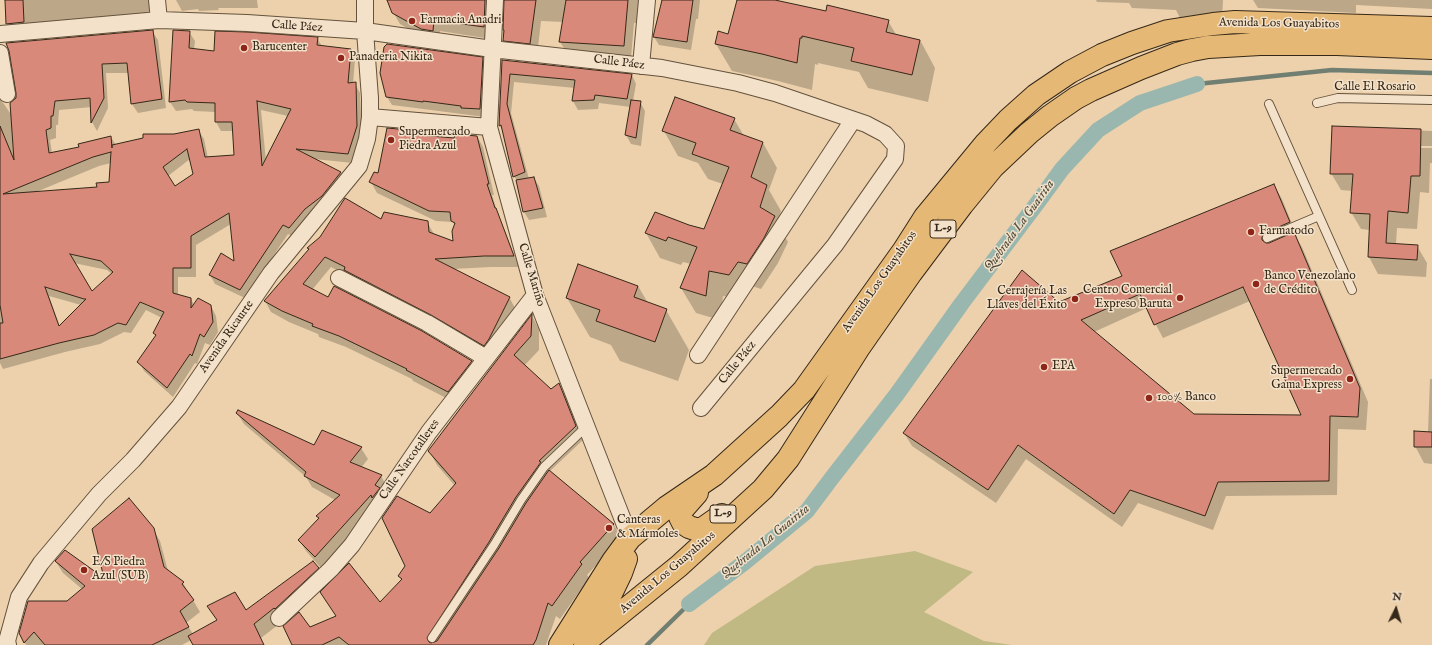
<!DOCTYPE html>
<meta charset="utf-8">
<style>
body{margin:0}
#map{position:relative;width:1432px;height:645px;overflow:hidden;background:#ecd1ac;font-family:"IM FELL English",serif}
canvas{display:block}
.north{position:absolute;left:1376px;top:589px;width:40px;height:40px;-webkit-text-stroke:3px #f3e1c9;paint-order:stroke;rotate:5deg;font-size:11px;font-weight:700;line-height:16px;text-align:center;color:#362818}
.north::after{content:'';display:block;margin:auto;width:14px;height:18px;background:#362818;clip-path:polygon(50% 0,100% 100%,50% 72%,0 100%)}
</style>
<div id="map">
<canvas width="1432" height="645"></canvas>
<div class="north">N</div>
</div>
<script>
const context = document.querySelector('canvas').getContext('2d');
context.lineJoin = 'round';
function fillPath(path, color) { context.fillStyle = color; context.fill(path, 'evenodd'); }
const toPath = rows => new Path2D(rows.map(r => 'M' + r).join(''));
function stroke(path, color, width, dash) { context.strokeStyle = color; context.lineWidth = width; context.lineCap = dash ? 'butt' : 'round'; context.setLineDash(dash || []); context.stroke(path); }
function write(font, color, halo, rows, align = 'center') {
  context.font = font + ' "IM FELL English",serif'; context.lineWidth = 3; context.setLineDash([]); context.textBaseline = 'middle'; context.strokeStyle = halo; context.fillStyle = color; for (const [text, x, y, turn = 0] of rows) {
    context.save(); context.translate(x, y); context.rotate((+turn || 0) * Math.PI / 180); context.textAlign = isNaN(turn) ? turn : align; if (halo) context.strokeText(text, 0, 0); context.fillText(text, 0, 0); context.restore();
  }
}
const green = toPath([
 [915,551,973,572,924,612,984,641,1012,645,704,645,712,633,815,566]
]);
const shadow = toPath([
 [6,0,151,0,156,19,16,38,8,24],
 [176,0,257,0,258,8,218,8,219,10,199,11,198,9,182,11],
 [389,0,498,0,491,39,440,31,440,43,429,41,400,24,393,12],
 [510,0,639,0,637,23,634,23,631,58,568,54,560,42,564,22,541,21,537,56,511,53,504,40],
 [663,0,700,0,698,19,696,19,691,50,659,45,654,37],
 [738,0,770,0,826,12,888,21,897,36,920,40,935,68,928,102,868,88,859,72,818,63,818,65,815,64,812,90,778,81,732,71,716,44,728,35],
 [1096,0,1223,0,1222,19,1180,18,1176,10,1132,8,1129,3,1097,2],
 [1253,0,1432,0,1432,9,1356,5,1356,13,1258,8],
 [152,31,158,40,166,108,138,113,132,104,129,73,106,73,108,108,97,131,92,122,92,107,59,110,58,125,56,125,56,138,50,140,52,153,80,147,111,137,116,145,198,130,204,139,208,158,235,156,234,131,221,131,216,122,216,112,194,111,192,109,176,111,170,102,189,32,195,41,194,50,215,52,317,38,322,46,350,50,355,59,353,84,355,84,360,93,362,136,353,163,314,159,341,173,346,182,294,237,288,234,245,298,215,284,210,275,235,262,231,224,196,245,196,277,178,277,178,295,191,299,194,305,211,306,216,316,218,332,210,345,205,343,197,364,195,363,173,397,144,371,139,362,156,337,154,333,162,318,146,310,131,333,124,332,100,344,65,352,3,369,0,363,0,91,2,102,4,104,10,113,12,113],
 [261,110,288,116,266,161],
 [190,159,195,175,174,187,168,176],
 [111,163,110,183,98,188,36,192,99,166],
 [74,263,107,270,112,274,92,292],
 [49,296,81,305,60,327],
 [482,58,487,67,485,117,392,105,387,97],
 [503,61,632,75,636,84,633,101,640,102,645,111,641,146,631,144,626,135,631,107,599,103,598,109,578,110,573,101,575,88,514,82,511,113,529,179,534,178,539,186,547,217,529,220,524,212,518,182,514,176,504,133,500,126],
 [734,119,744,136,763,143,777,168,769,190,781,211,777,223,788,242,778,263,761,289,752,286,744,300,723,296,720,320,696,313,681,288,691,264,683,262,681,265,660,258,646,233,688,226,704,230,723,184,708,179,698,163,678,156,664,131],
 [1333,127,1432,131,1432,146,1420,146,1420,148,1432,148,1432,163,1430,163,1429,193,1420,192,1417,229,1397,228,1396,244,1417,246,1427,263,1426,277,1378,274,1369,257,1370,230,1361,229,1351,212,1353,191,1341,190,1331,173],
 [419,132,421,136,455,139,477,136,483,147,494,195,492,195,498,214,519,267,491,267,452,269,509,297,515,308,490,356,331,267,312,290,329,298,471,362,477,372,454,402,413,381,412,379,346,347,319,337,318,334,289,322,271,312,265,301,310,250,382,221,427,222,434,234,454,242,455,226,453,222,436,221,377,193,371,182],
 [1274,185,1282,199,1297,236,1296,237,1302,247,1368,402,1366,430,1338,429,1337,495,1226,496,1213,530,1138,503,1122,527,1026,459,996,503,912,446,904,433,1059,303,1124,276],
 [1250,301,1303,416,1194,415,1094,332,1147,308,1163,338],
 [638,286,648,303,666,310,689,350,678,381,620,361,611,345,590,337,567,298],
 [532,316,539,329,539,350,524,366,551,390,559,384,566,397,583,440,550,471,614,525,621,538,587,575,589,578,560,619,556,616,546,645,293,645,309,628,337,617,321,593,380,604,402,581,399,576,407,566,430,514,455,486,437,465,429,451],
 [1430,379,1432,379,1432,464,1424,463,1415,446,1428,432],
 [237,413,314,446,361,448,368,459,361,468,381,476,387,487,379,508,321,568,306,551,299,540,319,519,318,516,335,500,312,487,306,477,244,424],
 [153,529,160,541,168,571,183,583,200,612,186,623,193,634,218,621,209,607,246,611,318,568,326,582,283,621,261,638,264,645,194,645,191,640,182,645,26,645,20,633,67,602,82,589,63,573,56,562,105,581]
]);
const stream = toPath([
 [1197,84,1332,70,1432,73],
 [647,645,689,604]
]);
const canal = toPath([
 [689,604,745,562,807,511,831,479,897,394,962,303,1038,202,1062,169,1098,130,1140,103,1197,84]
]);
const building = toPath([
 [5,0,23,0,24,22,6,24,5,0],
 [387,0,485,0,484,27,434,20,433,31,421,29,392,13,387,0],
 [504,0,536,0,530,44,503,41,504,30,503,30,504,0],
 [566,0,628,0,624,46,559,42,566,0],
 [662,0,693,0,687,42,653,37,662,0],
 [737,0,775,0,826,11,827,5,889,20,886,32,920,40,912,75,851,61,854,48,802,36,802,38,800,38,797,63,762,54,715,44,718,31,728,34,737,0],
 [153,30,162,99,131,104,127,63,102,64,104,98,91,123,90,98,55,101,53,116,51,116,51,128,46,130,49,153,79,147,78,144,111,136,112,148,112,145,143,138,143,134,174,134,199,129,205,157,234,155,232,122,215,122,215,103,187,102,185,100,169,102,173,30,190,31,189,48,214,51,215,31,247,32,318,37,317,45,351,49,348,83,356,82,357,126,348,154,296,149,341,172,322,196,305,209,289,228,283,225,240,290,209,275,221,253,234,261,229,213,191,236,191,268,173,268,173,293,191,298,191,308,198,298,211,305,213,322,204,337,200,334,192,356,190,354,167,388,137,362,156,335,153,333,164,312,140,302,126,325,118,323,94,335,59,343,0,359,0,323,3,323,0,305,0,126,14,160,10,103,16,98,16,93,9,51,6,43,153,30],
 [257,101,291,109,262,166,257,101],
 [187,149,193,174,175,186,163,167,187,149],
 [111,152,109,182,96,183,97,187,3,194,93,157,111,152],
 [70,254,101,261,113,272,92,291,70,254],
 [45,287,84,299,86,299,59,326,45,287],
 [387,44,483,57,480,109,461,108,461,106,423,101,423,102,386,97,380,73,384,47,387,44],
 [502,60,632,74,627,99,595,95,594,100,572,101,575,80,510,74,507,104,525,172,513,177,501,125,499,126,502,60],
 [675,97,735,118,730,130,763,142,751,177,767,185,760,207,775,216,764,238,747,264,738,262,729,275,709,271,706,296,680,288,697,247,668,237,666,241,645,233,655,212,689,225,704,229,729,167,692,154,696,143,662,131,675,97],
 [631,100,641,101,636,138,625,135,631,100],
 [1332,126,1421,129,1420,176,1411,176,1408,213,1388,211,1386,243,1418,245,1417,260,1368,257,1370,214,1350,213,1353,174,1330,174,1332,126],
 [387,128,419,131,419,135,454,138,455,134,477,136,489,184,487,184,495,208,496,208,514,256,484,256,435,259,510,297,489,339,484,346,431,315,344,270,345,267,325,257,303,284,328,297,334,286,422,331,472,361,448,392,406,370,407,369,339,336,312,326,313,324,282,311,264,301,309,249,307,248,320,237,345,198,381,219,384,212,428,221,429,232,453,241,452,231,455,223,451,221,450,212,429,211,369,182,374,172,378,173,387,128],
 [534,177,543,208,523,212,516,180,534,177],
 [1274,184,1290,222,1265,233,1262,237,1262,240,1266,243,1269,243,1294,232,1360,388,1358,417,1330,416,1329,481,1218,482,1205,516,1130,490,1114,514,1018,445,988,490,903,433,1022,270,1059,302,1122,276,1110,251,1274,184],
 [1243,287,1301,415,1194,414,1081,320,1140,294,1154,325,1243,287],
 [578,264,638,286,634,297,667,309,655,342,596,321,600,310,566,298,578,264],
 [532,314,531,336,514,355,551,389,559,383,576,426,539,461,541,462,516,497,489,542,427,638,429,642,431,643,437,641,499,548,526,503,549,470,614,524,580,562,582,564,552,606,548,603,536,640,533,645,349,645,339,637,322,645,292,645,283,626,299,612,310,627,336,616,320,592,349,563,380,602,402,579,398,576,405,566,382,518,397,496,430,513,456,483,428,451,532,314],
 [238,410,314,445,322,430,362,447,350,462,382,475,375,485,380,488,372,498,371,495,315,557,298,540,319,518,316,516,340,495,304,476,306,472,236,413,238,410],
 [1414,431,1432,432,1432,447,1414,447,1414,431],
 [129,498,154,528,164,567,184,582,182,584,194,600,180,611,189,627,152,645,45,645,34,632,24,643,19,633,28,601,67,601,85,586,55,561,65,550,104,578,92,529,129,498],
 [313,561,319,568,275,609,274,608,254,624,264,645,193,645,188,636,217,620,207,606,235,592,246,610,313,561]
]);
const lane = toPath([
 [1317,103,1338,98,1432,100],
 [1269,104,1352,290],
 [1267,238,1319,216],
 [432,638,494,545,521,500,544,467,586,427]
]);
const street = toPath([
 [157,0,159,20],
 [495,0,489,127,535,295,630,538],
 [0,34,159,20,247,23,365,31,492,49,662,68,738,83,775,93,866,124,885,134,896,146,895,159,835,245,701,408],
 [0,53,7,94],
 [641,66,647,0],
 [370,117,489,127],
 [339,278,427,323,486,358],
 [698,355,853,120],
 [279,618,331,569,352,545,429,432,535,295],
 [8,645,7,641,19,597,41,563,99,494,133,460,179,407,271,273,359,166,367,139,370,117,370,98,365,31,365,0]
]);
const primary = toPath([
 [697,493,682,510,680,517,683,523,689,527,695,529,702,529,722,515],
 [593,631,621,573,626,559],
 [560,645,613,561,630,538,667,507,714,475,779,416,804,390,904,250,925,217,986,143,1008,120,1036,95,1070,72,1102,55,1132,43,1168,31,1213,24,1235,22,1432,28],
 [585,645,590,638,679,566,763,489,788,459,858,349,911,273,962,205,993,167,1029,133,1050,116,1076,98,1091,90,1141,68,1177,54,1192,50,1208,47,1260,44,1337,44,1432,48]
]);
const markers = [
 [412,21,4,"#8f2418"],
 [244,48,4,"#8f2418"],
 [341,58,4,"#8f2418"],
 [391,140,4,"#8f2418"],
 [1251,232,4,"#8f2418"],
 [1256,284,4,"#8f2418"],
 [1180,298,4,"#8f2418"],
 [1075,299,4,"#8f2418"],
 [1044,367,4,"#8f2418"],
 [1350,379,4,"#8f2418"],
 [1149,398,4,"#8f2418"],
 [609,528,4,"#8f2418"],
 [84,570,4,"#8f2418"]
];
const shields = [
 [943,229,26],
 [723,514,26]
];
const shieldNames = [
 ["L-9",943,229],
 ["L-9",723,514]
];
const poiNames = [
 ["Farmacia Anadri",420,21],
 ["Barucenter",252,48],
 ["Panaderia Nikita",349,58],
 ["Supermercado",399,133],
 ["Piedra Azul",399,147],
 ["Farmatodo",1259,232],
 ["Banco Venezolano",1264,277],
 ["de Crédito",1264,291],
 ["Centro Comercial",1172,291,"right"],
 ["Expreso Baruta",1172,305,"right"],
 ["Cerrajería Las",1067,292,"right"],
 ["Llaves del Éxito",1067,306,"right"],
 ["EPA",1052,367],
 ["Supermercado",1342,372,"right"],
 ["Gama Express",1342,386,"right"],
 ["100% Banco",1157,398],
 ["Canteras",617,521],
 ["& Mármoles",617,535],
 ["E/S Piedra",92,563],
 ["Azul (SUB)",92,577]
];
const streetNames = [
 ["Avenida Los Guayabitos",1279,24,1],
 ["Calle Páez",297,27,4],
 ["Calle Páez",619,63,7],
 ["Calle El Rosario",1375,88],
 ["Calle Mariño",531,275,73],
 ["Avenida Los Guayabitos",880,282,-55],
 ["Avenida Ricaurte",227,337,-55],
 ["Calle Páez",738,363,-51],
 ["Calle Narcotalleres",410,460,-55],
 ["Avenida Los Guayabitos",668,573,-40]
];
const waterNames = [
 ["Quebrada La Guairita",1020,226,-54],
 ["Quebrada La Guairita",766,542,-39]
];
fillPath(green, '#c0b984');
fillPath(shadow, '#0003');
stroke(stream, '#717e72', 4.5);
stroke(canal, '#99b7ae', 16);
fillPath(building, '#d8897a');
stroke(building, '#362818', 1);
stroke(lane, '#64523d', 10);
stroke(street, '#64523d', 18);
stroke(primary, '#362818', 24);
stroke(lane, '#f3e1c9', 8);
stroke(street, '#f3e1c9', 16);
stroke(primary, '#e6b876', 22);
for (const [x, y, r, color] of markers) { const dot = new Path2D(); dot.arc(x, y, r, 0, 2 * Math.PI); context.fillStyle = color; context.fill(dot); stroke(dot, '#f3e1c9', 1.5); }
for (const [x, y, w] of shields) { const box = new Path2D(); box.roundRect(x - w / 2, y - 9, w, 18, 3); context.fillStyle = '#f3e1c9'; context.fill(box); stroke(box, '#362818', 1); }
write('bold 11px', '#362818', null, shieldNames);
write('12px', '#362818', '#f3e1c9', poiNames, 'left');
write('12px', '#362818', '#f3e1c9', streetNames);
write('italic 13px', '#4f4c3e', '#f3e1c9', waterNames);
</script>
